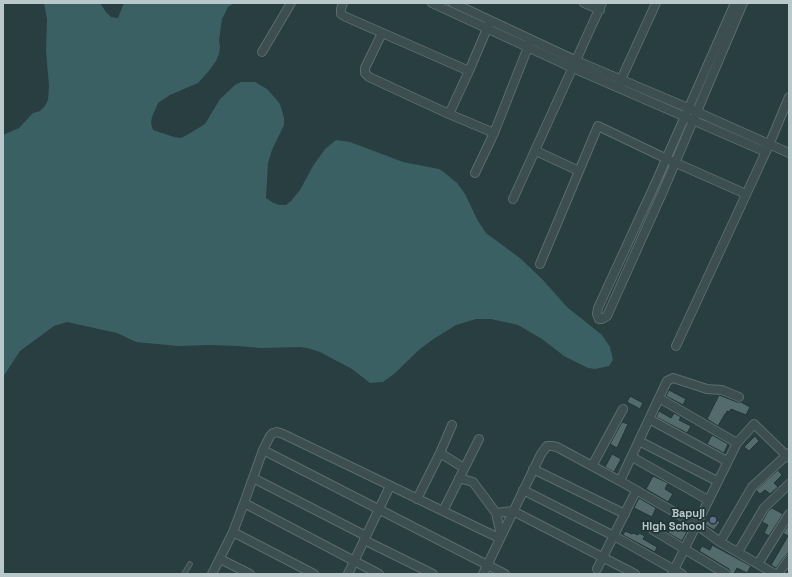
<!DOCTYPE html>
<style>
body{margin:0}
#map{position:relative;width:792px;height:577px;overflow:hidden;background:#283e40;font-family:"Space Grotesk",sans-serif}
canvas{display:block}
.frame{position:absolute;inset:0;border:4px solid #b9c8ca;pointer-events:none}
</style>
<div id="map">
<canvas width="792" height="577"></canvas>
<div class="frame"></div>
</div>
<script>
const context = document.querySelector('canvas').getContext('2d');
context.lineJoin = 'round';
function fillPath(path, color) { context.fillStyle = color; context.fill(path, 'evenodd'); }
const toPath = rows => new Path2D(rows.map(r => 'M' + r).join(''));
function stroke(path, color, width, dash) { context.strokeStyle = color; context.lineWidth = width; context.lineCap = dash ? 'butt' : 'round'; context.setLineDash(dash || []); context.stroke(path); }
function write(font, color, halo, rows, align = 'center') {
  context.font = font + ' "Space Grotesk",sans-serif'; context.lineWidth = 3.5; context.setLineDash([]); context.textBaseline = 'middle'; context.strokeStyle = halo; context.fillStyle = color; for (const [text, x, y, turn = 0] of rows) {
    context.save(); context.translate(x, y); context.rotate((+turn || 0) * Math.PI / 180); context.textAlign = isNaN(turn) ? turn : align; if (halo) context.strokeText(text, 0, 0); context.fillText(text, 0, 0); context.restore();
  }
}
const water = toPath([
 [44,3,100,3,106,12,111,17,118,18,124,3,234,3,228,7,222,19,219,40,220,47,219,54,216,61,208,72,198,83,170,95,158,103,152,117,151,123,153,130,174,137,181,138,187,135,205,124,220,99,235,85,241,82,255,82,267,89,276,99,280,104,284,118,284,125,272,150,268,163,266,198,272,202,279,205,286,205,291,201,300,190,313,166,325,149,336,140,350,142,403,162,439,169,445,173,457,183,465,194,478,221,486,233,521,259,543,280,567,307,602,335,610,347,613,360,609,366,595,369,588,368,564,356,542,339,518,325,491,319,476,319,456,325,432,340,420,349,394,374,383,382,370,383,352,369,320,352,307,348,300,347,261,348,239,346,209,345,178,346,136,342,117,333,67,322,54,326,20,351,3,377,3,135,19,128,33,113,40,111,45,106,48,100,49,86,46,51,47,19]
]);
const building = toPath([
 [669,390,686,399,683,405,666,396,669,390],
 [719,395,737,402,741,402,750,407,746,415,731,409,729,412,727,411,726,414,725,414,718,426,707,419,719,395],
 [630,396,643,403,640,409,627,402,630,396],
 [659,411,671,418,674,413,681,417,679,420,691,426,687,433,656,417,659,411],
 [622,422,628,424,617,448,610,444,622,422],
 [712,435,728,444,724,453,707,444,712,435],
 [755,436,759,441,749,451,744,447,755,436],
 [612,454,621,459,614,472,605,467,612,454],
 [778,470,782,475,774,483,778,487,770,494,765,490,760,494,756,490,778,470],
 [653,476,668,483,665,489,673,494,668,502,646,489,653,476],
 [639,498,656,508,652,517,634,508,639,498],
 [772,508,783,514,769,536,764,533,768,525,762,522,768,511,772,508],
 [711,516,720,522,714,530,705,524,711,516],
 [674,521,689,528,682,541,668,533,674,521],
 [788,526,789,527,789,552,785,556,776,568,771,565,788,536,783,533,788,526],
 [625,531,632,534,633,533,638,535,639,533,645,536,643,539,657,547,655,552,623,535,625,531],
 [712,545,751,566,747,573,737,568,734,574,731,574,729,569,699,551,702,546,710,550,712,545]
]);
const service = toPath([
 [184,574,190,564]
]);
const minor = toPath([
 [343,3,341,9,341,14,346,17,469,71,449,114,494,133,475,173],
 [432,3,573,68,766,152],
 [453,3,577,61,688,108,789,153],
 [584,3,600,10],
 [735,3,656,182,598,308,597,314,599,319,602,319,607,316,664,189,743,3],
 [382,33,365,68,365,73,369,77,449,114],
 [262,52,291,3],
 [469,71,489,24],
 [619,84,656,3],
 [494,133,530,42],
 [536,151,579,171],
 [513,199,602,3],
 [540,264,598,126,667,159,746,194],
 [676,346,769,145,789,97],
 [659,398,737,443],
 [649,419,727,461],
 [639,441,717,481],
 [263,450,505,574],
 [440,453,464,468],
 [632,457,708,500],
 [592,466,623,409],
 [533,469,625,514],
 [253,478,366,536],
 [459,478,473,482,496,513,513,511,635,574],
 [620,481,667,381,673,378,707,389,722,390,739,397],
 [523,490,614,536,682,574],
 [417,499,440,453,452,425],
 [244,503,379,574],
 [443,511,479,439],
 [496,513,501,536],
 [653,530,726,574],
 [233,532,314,574],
 [364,540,433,574],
 [720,542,752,487,789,453],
 [738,552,764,508,789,484],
 [220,559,250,574],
 [758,564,789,514],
 [597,569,636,491],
 [212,574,233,532,244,503,263,450,270,436,273,433,277,432,283,434,499,538],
 [348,574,390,486],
 [483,574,541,454,547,446,552,446,557,447,620,481,697,525,720,542,775,574],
 [672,574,737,443,754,424,789,458],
 [778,574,789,559]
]);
const markers = [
 [713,520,4,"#5c6f8a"]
];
const poiNames = [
 ["Bapuji",705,514],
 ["High School",705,527]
];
fillPath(water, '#3b6064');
fillPath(building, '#546b6d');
stroke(building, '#233638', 1);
stroke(service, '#5a6c6e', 5.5);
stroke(minor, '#5a6c6e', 10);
stroke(service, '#3c4e50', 4);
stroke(minor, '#3c4e50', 8);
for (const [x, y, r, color] of markers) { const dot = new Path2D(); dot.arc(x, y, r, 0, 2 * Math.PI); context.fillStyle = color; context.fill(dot); stroke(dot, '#213436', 1.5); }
write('bold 11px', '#b9c8ca', '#213436', poiNames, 'right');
</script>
